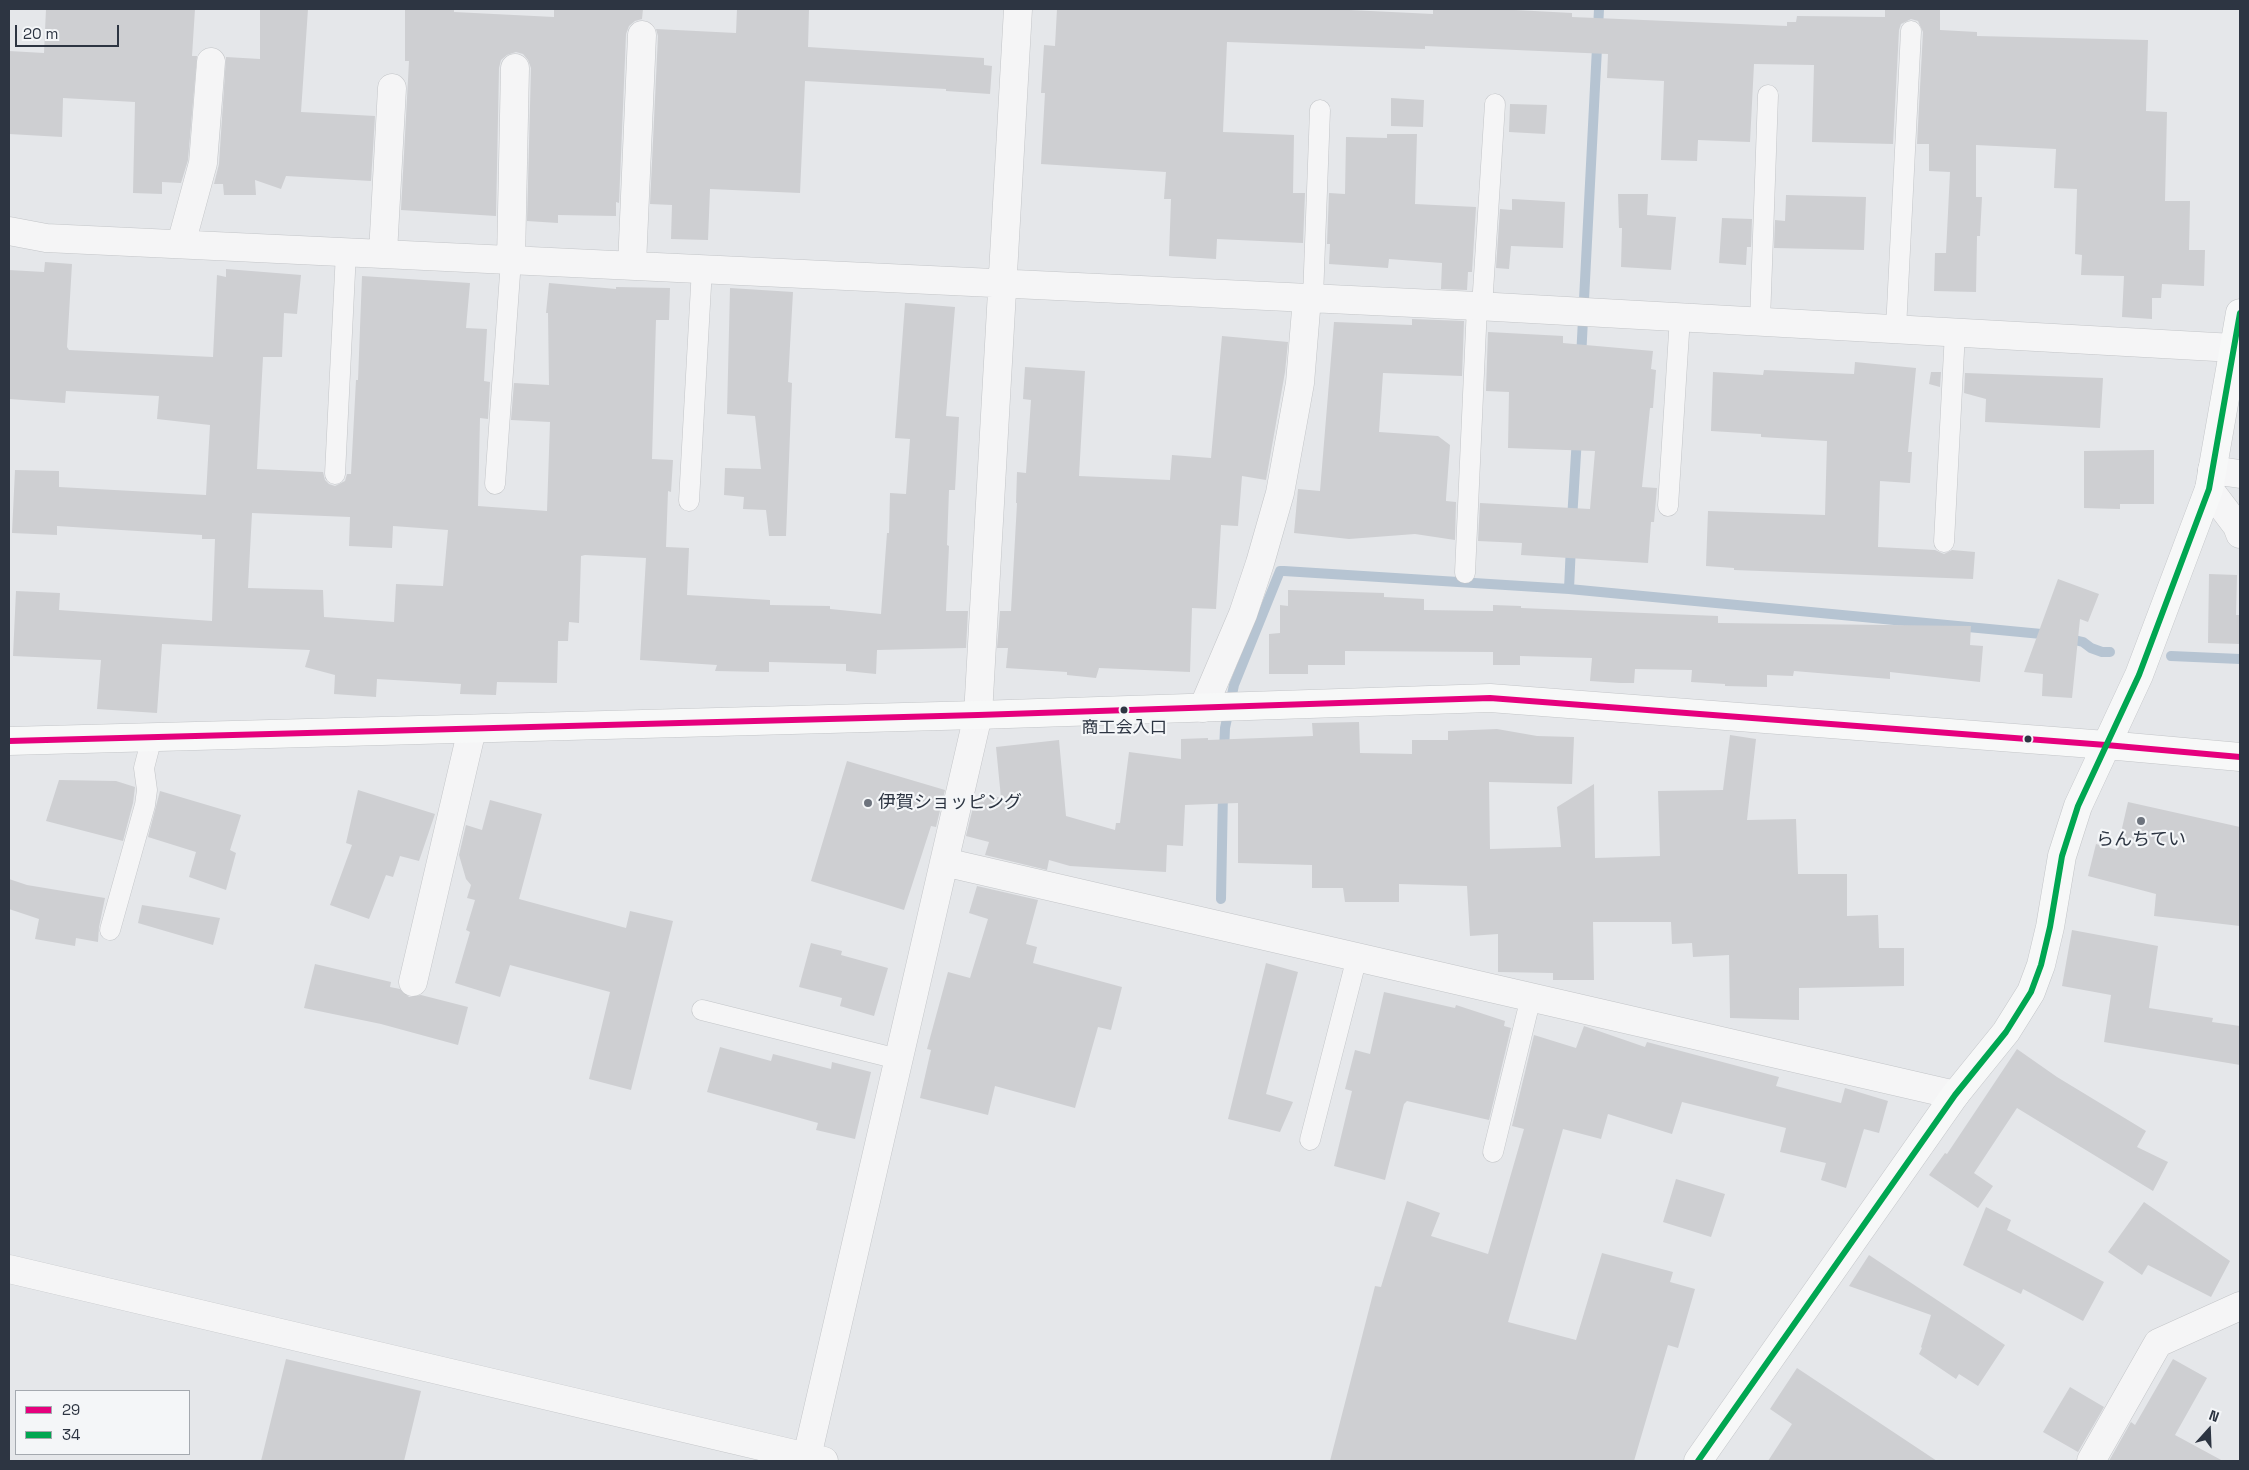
<!DOCTYPE html>
<meta charset="utf-8">
<style>
body{margin:0}
#map{position:relative;width:2249px;height:1470px;overflow:hidden;background:#e5e7ea;font-family:"Space Grotesk",sans-serif}
canvas{display:block}
.frame{position:absolute;inset:0;border:10px solid #2d3542;pointer-events:none}
.legend{position:absolute;left:15px;top:1390px;width:175px;height:65px;box-sizing:border-box;background:#f4f6f8;border:1px solid #a4a9af;margin:0;padding:6px 9px;list-style:none;font-size:15px;color:#2d3542}
.legend li{display:flex;align-items:center;gap:10px;height:25px}
.legend b{width:25px;border:1px solid #a4a9af}
.north{position:absolute;left:2184px;top:1405px;width:50px;height:50px;-webkit-text-stroke:4px #f4f6f8;paint-order:stroke;rotate:20deg;font-size:14px;font-weight:700;line-height:20px;text-align:center;color:#2d3542}
.north::after{content:'';display:block;margin:auto;width:18px;height:22px;background:#2d3542;clip-path:polygon(50% 0,100% 100%,50% 72%,0 100%)}
.scale{position:absolute;left:15px;top:25px;width:104px;height:22px;box-sizing:border-box;border:2px solid #2d3542;border-top:0;padding-left:6px;font-size:15px;line-height:18px;white-space:nowrap;color:#2d3542;-webkit-text-stroke:4px #f4f6f8;paint-order:stroke}
</style>
<div id="map">
<canvas width="2249" height="1470"></canvas>
<div class="frame"></div>
<ul class="legend">
<li><b style="height:6px;background:#e5007d"></b>29</li>
<li><b style="height:6px;background:#00a651"></b>34</li>
</ul>
<div class="north">N</div>
<div class="scale">20 m</div>
</div>
<script>
const context = document.querySelector('canvas').getContext('2d');
context.lineJoin = 'round';
const toPath = rows => new Path2D(rows.map(r => 'M' + r).join(''));
function stroke(path, color, width, dash) { context.strokeStyle = color; context.lineWidth = width; context.lineCap = dash ? 'butt' : 'round'; context.setLineDash(dash || []); context.stroke(path); }
function fillPath(path, color) { context.fillStyle = color; context.fill(path, 'evenodd'); }
function write(font, color, halo, rows, align = 'center') {
  context.font = font + ' "Space Grotesk","Noto Sans JP",sans-serif'; context.lineWidth = 4.5; context.setLineDash([]); context.textBaseline = 'middle'; context.strokeStyle = halo; context.fillStyle = color; for (const [text, x, y, turn = 0] of rows) {
    context.save(); context.translate(x, y); context.rotate((+turn || 0) * Math.PI / 180); context.textAlign = isNaN(turn) ? turn : align; if (halo) context.strokeText(text, 0, 0); context.fillText(text, 0, 0); context.restore();
  }
}
const stream = toPath([
 [1581,358,1599,9],
 [1572,520,1577,437],
 [1569,589,1571,545],
 [2066,638,2083,642,2091,648,2102,652,2110,652],
 [2171,656,2240,659],
 [1224,752,1225,728,1234,685,1280,571,1284,571,1569,589,2052,635],
 [1221,899,1223,791]
]);
const building = toPath([
 [46,9,195,9,192,56,197,56,188,160,181,183,162,182,162,194,133,193,135,102,63,98,62,137,9,134,9,51,44,53],
 [260,9,308,9,301,112,375,116,371,181,286,176,281,189,255,180,256,195,224,195,223,184,214,184,219,164,226,57,260,59],
 [405,9,454,9,454,12,554,17,554,9,643,9,642,19,635,21,629,26,626,34,619,203,616,202,616,216,558,215,558,223,527,221,531,68,528,60,523,54,516,52,507,55,501,60,499,68,496,216,401,210,409,61,405,61],
 [737,9,809,9,808,47,984,58,984,65,992,66,990,94,946,91,946,89,805,81,800,193,710,189,708,240,671,239,672,205,650,204,658,36,656,29,736,33],
 [1057,9,1329,9,1433,14,1433,9,1496,9,1572,13,1572,17,1787,26,1787,22,1796,22,1797,16,1885,17,1885,9,1940,9,1940,30,1977,32,1977,36,2148,40,2146,111,2167,112,2165,201,2190,201,2189,250,2205,250,2204,286,2162,284,2161,298,2152,298,2152,319,2122,317,2124,276,2081,275,2082,255,2075,254,2077,189,2054,188,2056,149,1976,145,1976,197,1982,197,1980,236,1977,236,1976,292,1934,291,1935,253,1946,253,1950,172,1929,171,1929,144,1917,144,1923,32,1918,21,1911,19,1901,24,1899,30,1893,144,1812,142,1814,65,1754,64,1750,142,1698,140,1697,161,1661,160,1664,81,1607,78,1608,54,1425,46,1425,49,1227,42,1223,132,1294,135,1293,193,1305,193,1303,243,1217,239,1216,259,1169,256,1171,199,1164,199,1166,172,1041,164,1045,93,1041,93,1044,45,1055,46],
 [1391,98,1424,100,1423,127,1391,126],
 [1510,104,1547,105,1545,134,1509,132],
 [1387,134,1417,134,1415,204,1476,207,1472,272,1468,272,1467,290,1441,289,1442,263,1389,259,1388,268,1329,264,1330,244,1327,244,1329,193,1345,194,1346,137,1387,138],
 [1618,194,1648,194,1647,215,1676,217,1671,270,1621,267,1622,228,1619,228],
 [1786,195,1866,197,1864,250,1774,248,1775,220,1785,221],
 [1512,199,1565,202,1563,248,1511,246,1509,269,1496,268,1500,209,1512,210],
 [1722,218,1752,219,1751,247,1747,247,1746,265,1719,263],
 [45,262,72,264,67,347,69,350,213,357,217,275,226,277,226,269,301,275,297,314,284,313,282,357,263,357,257,469,323,472,325,480,329,484,335,486,345,481,347,474,351,474,356,380,358,380,362,276,470,283,466,328,487,329,484,381,490,382,488,419,480,418,478,506,547,511,550,422,511,420,514,383,549,385,548,313,546,313,549,283,616,289,616,287,670,288,669,320,656,320,652,459,673,460,671,492,668,491,666,547,689,548,687,595,770,600,770,605,830,606,830,609,881,614,887,533,889,533,890,493,906,494,910,439,895,438,905,303,955,307,946,416,959,417,955,490,949,490,947,545,949,546,946,611,968,611,966,648,877,650,876,674,846,671,846,664,769,662,769,672,715,671,717,665,640,660,646,558,585,555,581,556,579,623,569,622,568,641,558,641,557,683,497,682,496,695,460,694,461,684,377,679,376,697,334,694,335,675,305,667,310,650,162,644,157,713,97,709,101,660,13,656,16,591,60,593,59,610,212,621,215,539,202,539,202,535,57,526,57,535,12,533,15,470,59,471,59,487,206,495,210,425,157,419,159,396,66,391,65,403,9,399,9,270,44,272],
 [252,513,350,517,349,546,392,548,393,526,448,530,443,586,396,584,394,622,324,617,323,590,248,588],
 [730,288,793,292,788,382,792,383,786,536,769,536,766,510,743,509,744,497,724,495,725,468,761,469,755,416,727,414],
 [1412,319,1464,321,1462,376,1383,373,1379,432,1438,436,1450,445,1446,499,1446,501,1456,502,1455,540,1415,534,1349,539,1294,533,1298,489,1320,491,1334,322,1412,325],
 [1488,332,1563,336,1563,343,1653,351,1651,369,1656,370,1653,408,1650,408,1642,487,1657,488,1654,522,1651,522,1648,563,1521,555,1522,543,1478,541,1480,503,1590,509,1595,451,1508,448,1509,392,1486,391],
 [1222,336,1288,342,1285,372,1266,480,1242,476,1238,526,1221,525,1216,609,1192,608,1190,672,1099,668,1096,678,1067,675,1067,672,1006,668,1008,648,997,648,1000,611,1011,611,1017,503,1016,503,1017,472,1026,473,1031,400,1023,399,1025,367,1085,371,1079,476,1170,480,1172,455,1211,458],
 [1855,362,1916,368,1908,452,1912,452,1910,483,1880,481,1878,547,1935,550,1944,554,1952,550,1975,552,1973,579,1734,570,1734,568,1706,566,1708,511,1825,515,1827,441,1761,437,1761,434,1711,431,1713,372,1763,375,1764,370,1854,374],
 [1931,372,1941,372,1940,387,1929,384],
 [1965,373,2103,378,2100,428,1985,422,1986,399,1964,393],
 [2154,450,2154,504,2120,504,2120,509,2084,508,2084,451],
 [2209,574,2237,575,2236,615,2240,615,2240,644,2208,643],
 [2058,579,2099,594,2088,622,2080,619,2072,698,2042,696,2043,674,2024,672],
 [1288,590,1384,593,1384,597,1424,599,1424,610,1493,611,1493,605,1521,606,1521,608,1718,616,1718,623,1971,626,1970,645,1983,646,1980,682,1890,672,1890,679,1794,671,1793,676,1767,675,1767,687,1725,686,1725,684,1691,682,1692,670,1635,669,1634,683,1620,683,1590,681,1592,658,1520,656,1520,665,1493,665,1493,652,1345,651,1345,665,1308,665,1308,674,1269,674,1269,634,1280,633,1280,605,1288,606],
 [1359,722,1360,753,1412,754,1412,740,1448,740,1448,731,1497,729,1537,736,1574,737,1572,784,1489,782,1490,849,1561,847,1557,807,1594,784,1595,858,1660,856,1658,791,1723,790,1730,735,1756,739,1747,820,1796,819,1798,874,1847,874,1847,916,1878,915,1879,948,1904,948,1904,986,1799,988,1799,1020,1730,1018,1729,955,1693,957,1692,943,1672,944,1671,922,1593,922,1594,980,1553,980,1553,973,1498,972,1498,934,1470,936,1467,886,1399,884,1399,902,1345,902,1343,888,1312,888,1312,865,1238,863,1238,803,1185,805,1183,846,1167,845,1166,872,1070,866,1049,860,1047,870,985,855,989,842,966,836,975,799,984,802,986,794,1001,798,996,747,1059,740,1066,816,1115,830,1116,823,1120,823,1129,752,1181,759,1181,739,1208,738,1208,740,1313,736,1312,723],
 [847,761,945,790,936,827,931,826,904,910,811,881],
 [59,780,116,781,135,787,133,803,123,841,46,821],
 [358,790,435,814,419,861,400,856,393,877,386,875,369,919,330,905,352,845,346,843],
 [160,791,241,815,230,850,236,853,226,890,189,877,196,852,148,837],
 [490,800,542,814,519,899,626,928,630,911,673,921,631,1090,589,1079,610,992,510,965,500,997,455,983,470,932,466,930,475,900,467,898,471,885,466,879,459,855,466,825,482,830],
 [2128,802,2240,827,2240,926,2154,916,2156,894,2088,876,2096,844,2117,850],
 [9,879,27,885,105,898,99,927,98,942,76,938,75,946,35,939,39,919,9,909],
 [977,886,1038,900,1026,944,1037,947,1033,963,1122,987,1111,1030,1098,1027,1075,1108,995,1086,988,1115,920,1098,931,1050,927,1049,948,972,970,978,988,919,969,913],
 [142,905,220,918,213,945,138,923],
 [2072,930,2158,946,2149,1008,2213,1018,2212,1022,2240,1026,2240,1065,2104,1042,2111,995,2062,986],
 [811,943,842,951,841,955,888,968,874,1016,840,1006,842,998,799,987],
 [1266,963,1298,972,1266,1094,1293,1102,1280,1132,1228,1119],
 [315,964,391,982,390,987,400,989,409,997,421,995,468,1007,458,1045,381,1024,304,1008],
 [1384,992,1455,1008,1456,1005,1505,1021,1504,1026,1511,1028,1489,1120,1407,1101,1404,1104,1385,1180,1334,1166,1352,1091,1345,1089,1355,1050,1370,1054],
 [1584,1026,1645,1047,1647,1042,1779,1077,1776,1086,1841,1103,1845,1088,1888,1101,1879,1133,1864,1129,1846,1188,1821,1180,1826,1163,1780,1152,1786,1128,1682,1102,1672,1134,1608,1114,1601,1139,1563,1129,1508,1322,1576,1340,1602,1253,1673,1272,1670,1282,1695,1289,1678,1348,1668,1345,1634,1461,1330,1461,1375,1286,1381,1287,1407,1201,1440,1213,1431,1236,1488,1254,1524,1129,1512,1126,1534,1035,1576,1048],
 [720,1047,771,1061,773,1054,831,1069,832,1062,871,1072,855,1139,816,1130,818,1123,707,1092],
 [2017,1049,2057,1077,2146,1131,2137,1147,2168,1162,2153,1191,2017,1108,1974,1173,1993,1186,1978,1208,1929,1175,1945,1153,1947,1154],
 [1676,1179,1725,1194,1711,1237,1663,1222],
 [2144,1202,2230,1261,2211,1297,2148,1265,2142,1275,2108,1252],
 [1986,1207,2011,1220,2007,1230,2104,1282,2083,1321,2023,1289,2021,1294,1963,1265],
 [1869,1255,2005,1345,1978,1386,1959,1374,1956,1379,1919,1354,1922,1348,1921,1347,1931,1315,1849,1286],
 [286,1359,421,1391,404,1461,261,1461],
 [2173,1359,2207,1378,2175,1435,2223,1461,2109,1461,2131,1422,2135,1425],
 [1797,1368,1937,1461,1768,1461,1792,1424,1770,1409],
 [2070,1387,2104,1407,2078,1452,2043,1432]
]);
const lane = toPath([
 [1313,298,1320,110],
 [1482,307,1495,104],
 [1760,321,1768,95],
 [1896,329,1911,31],
 [335,474,346,252],
 [495,484,511,260],
 [689,501,702,268],
 [1668,506,1680,317],
 [1944,542,1955,332],
 [1465,573,1477,306],
 [110,930,145,805,147,790,144,768,152,737],
 [702,1010,898,1059],
 [1310,1140,1357,957],
 [1493,1152,1531,997]
]);
const street = toPath([
 [9,231,46,238,1477,306,2234,348],
 [181,244,203,163,211,62],
 [383,253,392,88],
 [511,260,515,68],
 [632,265,642,35],
 [2212,470,2240,474],
 [2209,489,2237,526,2240,534],
 [1203,708,1243,614,1260,563,1280,493,1300,383,1307,298],
 [944,862,1955,1095],
 [413,982,472,729],
 [9,1269,824,1461],
 [806,1461,978,715,1018,9],
 [2091,1461,2158,1343,2240,1306]
]);
const secondary = toPath([
 [9,741,978,715,1490,698,2106,745,2240,757],
 [1698,1461,1955,1095,2006,1032,2031,992,2041,965,2050,927,2062,856,2078,806,2139,675,2209,489,2240,313]
]);
const bus1 = toPath([
 [9,741,978,715,1490,698,2106,745,2240,757]
]);
const bus2 = toPath([
 [1698,1461,1955,1095,2006,1032,2031,992,2041,965,2050,927,2062,856,2078,806,2139,675,2209,489,2240,313]
]);
const markers = [
 [1124,710,4.5,"#2d3542"],
 [2028,739,4.5,"#2d3542"],
 [868,803,5,"#6d737d"],
 [2141,821,5,"#6d737d"]
];
const busNames = [
 ["商工会入口",1124,728]
];
const poiNames = [
 ["伊賀ショッピング",878,803],
 ["らんちてい",2141,840,"center"]
];
stroke(stream, '#b6c4d2', 10);
fillPath(building, '#cecfd2');
stroke(lane, '#c3c5c8', 21);
stroke(street, '#c3c5c8', 29);
stroke(secondary, '#c3c5c8', 29);
stroke(lane, '#f5f5f6', 20);
stroke(street, '#f5f5f6', 28);
stroke(secondary, '#f7f8f8', 28);
stroke(bus1, '#e5007d', 6);
stroke(bus2, '#00a651', 6);
for (const [x, y, r, color] of markers) { const dot = new Path2D(); dot.arc(x, y, r, 0, 2 * Math.PI); context.fillStyle = color; context.fill(dot); stroke(dot, '#f4f6f8', 2); }
write('17px', '#2d3542', '#f4f6f8', busNames);
write('18px', '#2d3542', '#f4f6f8', poiNames, 'left');
</script>
